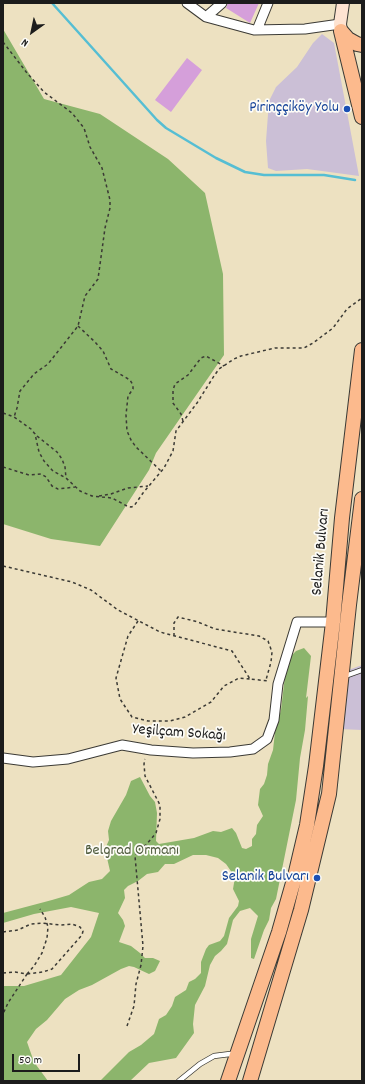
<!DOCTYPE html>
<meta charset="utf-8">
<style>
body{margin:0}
#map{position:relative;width:365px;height:1084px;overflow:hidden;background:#ede1c1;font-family:Dekko,sans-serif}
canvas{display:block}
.frame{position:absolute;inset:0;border:4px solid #1c1c1c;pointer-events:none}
.north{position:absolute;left:12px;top:12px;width:40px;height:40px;-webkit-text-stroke:3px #fdfcf7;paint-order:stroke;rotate:213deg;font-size:11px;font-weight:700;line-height:16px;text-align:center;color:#1c1c1c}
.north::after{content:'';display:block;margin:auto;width:14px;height:18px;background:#1c1c1c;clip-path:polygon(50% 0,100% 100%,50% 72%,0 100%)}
.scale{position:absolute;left:12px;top:1054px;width:68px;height:18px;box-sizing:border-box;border:2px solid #1c1c1c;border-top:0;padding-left:5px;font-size:12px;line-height:14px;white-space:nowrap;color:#1c1c1c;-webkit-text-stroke:3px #fdfcf7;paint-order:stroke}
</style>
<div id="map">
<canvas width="365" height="1084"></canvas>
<div class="frame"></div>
<div class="north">N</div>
<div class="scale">50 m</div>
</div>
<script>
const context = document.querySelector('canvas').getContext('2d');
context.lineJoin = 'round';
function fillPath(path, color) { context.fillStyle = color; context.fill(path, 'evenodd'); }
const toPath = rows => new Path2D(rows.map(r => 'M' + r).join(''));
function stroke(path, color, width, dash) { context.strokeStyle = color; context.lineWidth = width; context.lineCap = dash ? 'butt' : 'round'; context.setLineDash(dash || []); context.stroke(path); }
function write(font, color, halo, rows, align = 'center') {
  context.font = font + ' Dekko,sans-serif'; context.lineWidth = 3.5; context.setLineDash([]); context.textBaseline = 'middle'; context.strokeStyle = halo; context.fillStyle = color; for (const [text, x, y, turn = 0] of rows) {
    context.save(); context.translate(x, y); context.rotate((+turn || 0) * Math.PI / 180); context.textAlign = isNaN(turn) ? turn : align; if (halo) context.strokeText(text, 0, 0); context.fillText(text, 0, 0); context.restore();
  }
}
const industrial = toPath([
 [322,34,334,43,359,176,307,169,276,171,268,168,266,141,269,101,276,87,297,67,313,43],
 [362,665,362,730,339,729,343,672]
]);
const forest = toPath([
 [3,29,44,99,100,114,168,159,205,193,223,274,224,355,156,453,149,470,100,546,51,539,3,524],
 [304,648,311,656,306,698,308,696,305,730,300,758,296,800,276,899,271,908,269,920,264,930,254,959,251,958,251,939,258,916,250,908,240,911,233,920,227,944,221,951,215,956,210,965,205,986,195,1005,193,1024,194,1033,176,1058,149,1063,130,1081,100,1081,129,1052,141,1045,154,1034,159,1019,166,1015,172,1006,175,997,186,990,189,982,195,979,201,973,201,962,206,949,209,945,220,941,224,936,229,918,238,906,239,901,233,889,235,877,226,864,218,858,206,855,193,855,174,864,165,864,158,872,147,874,138,881,128,886,124,890,125,898,118,913,123,920,125,926,119,942,131,946,140,953,145,958,153,958,160,961,155,971,149,974,134,967,129,966,121,969,92,985,79,990,65,999,47,1020,36,1029,27,1042,34,1062,48,1081,3,1081,3,986,24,986,61,975,91,937,99,913,71,907,34,914,3,923,3,913,52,900,69,895,89,882,102,879,110,871,105,849,109,840,108,831,111,821,126,795,131,781,140,777,150,796,155,802,157,813,156,841,159,844,194,838,213,831,221,832,232,828,236,833,242,848,246,849,252,846,252,839,256,834,257,825,263,816,258,805,260,789,264,784,267,775,268,764,273,750,275,732,281,710,285,676,288,669,288,666,291,656,296,651]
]);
const stream = toPath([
 [52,3,157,120,166,128,216,158,245,172,264,175,324,175,355,180]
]);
const building = toPath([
 [228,3,259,3,250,23,226,8],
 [187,58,202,70,171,112,155,100]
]);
const path = toPath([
 [3,42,27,73,44,92,72,113,84,128,90,147,102,168,110,200,110,208,105,228,98,279,85,296,78,326,48,364,34,374,20,391,17,408,14,417],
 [78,326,95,342,103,351,111,369,130,380,133,385,133,389,128,396,126,415,127,431,131,440,136,447,161,471],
 [3,413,14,417,31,429,35,434,39,452,44,461,53,471,66,478,80,491,92,496,112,498,127,506,131,507,134,506,143,493,164,468,173,451,176,431,197,403,214,376,219,369,234,359,241,356,275,348,304,348,313,343,333,328,347,309,362,298],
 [183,421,181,414,173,403,173,390,175,384,188,375,201,358,206,356,224,366],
 [37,436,57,452,62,459,65,467,66,478],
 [3,467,29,475,41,474,46,477,52,486,58,489,75,487],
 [99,496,111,494,128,488,148,486],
 [3,566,72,582,91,590,118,610,160,632,232,651,250,679,269,681],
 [138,621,128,636,116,678,120,699,132,717,148,721,170,721,185,717,211,702,224,686,239,678,250,679],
 [174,636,174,623,178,617,198,622,215,629,259,636,268,641,272,652,271,662,266,680],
 [3,932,18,930,31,924,42,923,60,925,72,924,80,927,83,931,82,935,52,969,43,972,27,974],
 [3,973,15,972,27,974,8,1003,3,1014],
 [27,974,34,966,42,953,47,938,48,927,45,917,40,909],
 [127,1026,134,1006,136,984,141,965,143,946,135,856,139,849,146,845,156,833,160,819,160,805,145,776,144,764,145,759]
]);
const service = toPath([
 [343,675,348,675,362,670],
 [179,1081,200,1064,214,1056,230,1054,235,1055]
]);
const minor = toPath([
 [187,3,206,17,254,30,305,29,340,24],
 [206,17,222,3],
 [257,30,268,3],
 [3,758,33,762,68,759,122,745,151,750,193,753,230,752,253,749,267,739,274,720,278,684,297,622,333,622]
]);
const secondary = toPath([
 [341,31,340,24,343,3]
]);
const primary = toPath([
 [341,31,362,117],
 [341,31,348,39,357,44,362,45],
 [228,1081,279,932,295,876,307,825,316,766,333,622,342,518,362,350],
 [250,1081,301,910,329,794,349,605,362,499]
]);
const markers = [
 [347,109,4,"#1a4fb4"],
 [317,878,4,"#1a4fb4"]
];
const transitNames = [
 ["Pirinççiköy Yolu",339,109],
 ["Selanik Bulvarı",309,878]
];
const streetNames = [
 ["Selanik Bulvarı",322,552,-85],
 ["Yeşilçam Sokağı",179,734,4]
];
const parkNames = [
 ["Belgrad Ormanı",132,852]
];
fillPath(industrial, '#cbbfd6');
fillPath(forest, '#8cb56c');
stroke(stream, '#56bed3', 2.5);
fillPath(building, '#d59fda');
stroke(service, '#3b3a35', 6);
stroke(minor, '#3b3a35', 11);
stroke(secondary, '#3b3a35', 14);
stroke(primary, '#3b3a35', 16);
stroke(path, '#3b3a35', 1.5, [3, 3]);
stroke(service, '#fff', 4.5);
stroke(minor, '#fff', 9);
stroke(secondary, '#fee3d1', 12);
stroke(primary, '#fcba8d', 14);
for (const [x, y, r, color] of markers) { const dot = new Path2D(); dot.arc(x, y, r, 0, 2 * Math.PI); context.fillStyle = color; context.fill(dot); stroke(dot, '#fdfcf7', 1.5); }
write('16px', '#164399', '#fdfcf7', transitNames, 'right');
write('16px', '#1c1c1c', '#fdfcf7', streetNames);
write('16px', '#505c3e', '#fdfcf7', parkNames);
</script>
